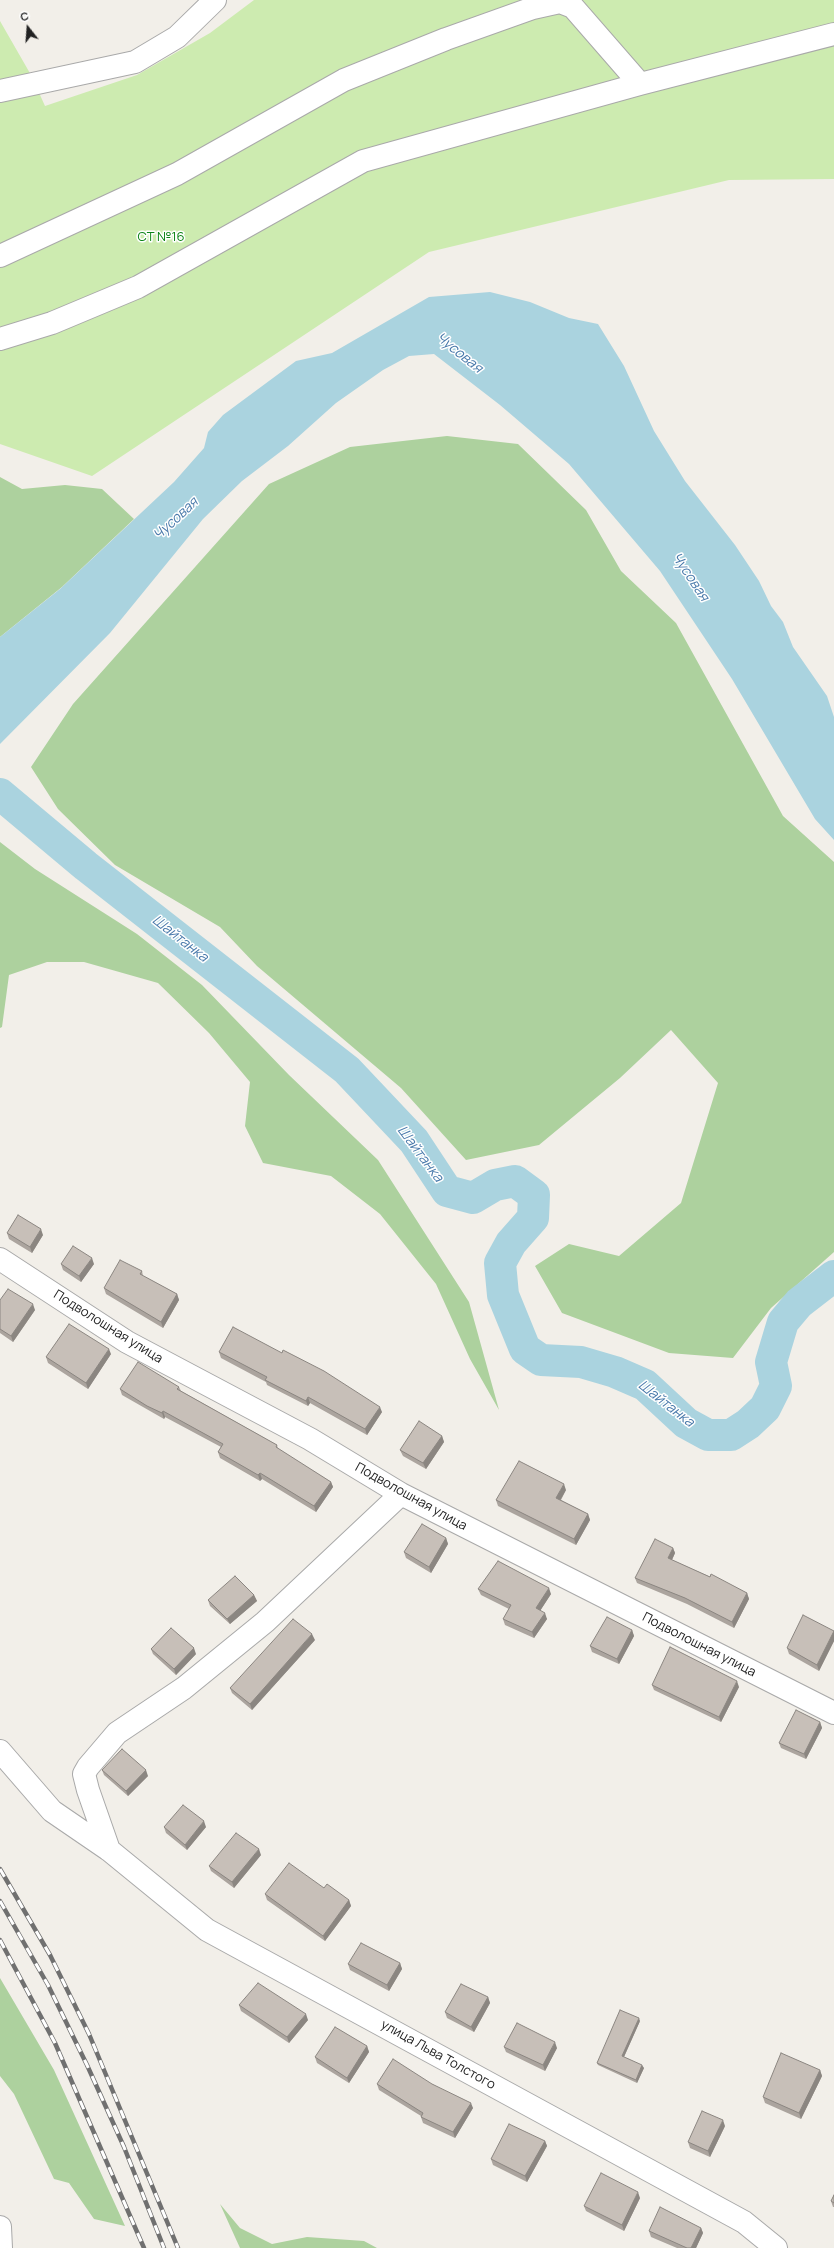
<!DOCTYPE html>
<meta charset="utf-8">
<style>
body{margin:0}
#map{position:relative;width:834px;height:2248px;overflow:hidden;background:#f2efe9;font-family:Manrope,sans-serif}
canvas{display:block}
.north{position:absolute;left:8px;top:8px;width:40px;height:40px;-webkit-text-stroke:3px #fff;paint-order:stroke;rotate:343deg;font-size:11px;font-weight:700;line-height:16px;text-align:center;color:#222}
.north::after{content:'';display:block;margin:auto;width:14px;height:18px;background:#222;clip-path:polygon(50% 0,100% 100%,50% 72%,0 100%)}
</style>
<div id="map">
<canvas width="834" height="2248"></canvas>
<div class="north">С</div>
</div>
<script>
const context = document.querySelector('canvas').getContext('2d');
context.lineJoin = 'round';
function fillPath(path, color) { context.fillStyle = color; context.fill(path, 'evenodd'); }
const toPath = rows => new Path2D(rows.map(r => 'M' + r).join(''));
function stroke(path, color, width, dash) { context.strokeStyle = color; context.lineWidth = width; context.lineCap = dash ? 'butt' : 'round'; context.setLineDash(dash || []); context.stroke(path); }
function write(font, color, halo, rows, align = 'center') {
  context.font = font + ' Manrope,sans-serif'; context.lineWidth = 3; context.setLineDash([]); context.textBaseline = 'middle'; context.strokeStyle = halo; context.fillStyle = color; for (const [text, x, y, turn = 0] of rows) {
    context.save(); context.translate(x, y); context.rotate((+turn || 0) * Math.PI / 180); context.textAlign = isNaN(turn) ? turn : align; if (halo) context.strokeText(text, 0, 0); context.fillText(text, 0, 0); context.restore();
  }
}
const grass = toPath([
 [254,0,834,0,834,179,729,180,429,252,92,476,0,444,0,21,31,75,45,106,137,75,210,33]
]);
const forest = toPath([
 [447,436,518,444,586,510,621,571,676,623,783,816,834,862,834,1252,771,1308,733,1358,669,1353,562,1313,535,1266,569,1244,619,1256,681,1203,718,1083,671,1030,620,1078,539,1145,466,1160,401,1088,257,966,220,927,115,865,58,809,31,767,73,704,269,484,350,447],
 [0,477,22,489,65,485,102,489,134,519,62,587,0,637],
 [0,842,35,869,137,934,202,985,289,1075,378,1160,469,1302,499,1410,470,1359,436,1284,380,1214,331,1176,263,1163,245,1126,250,1082,209,1033,158,983,84,962,47,962,9,975,2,1027,0,1028],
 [0,1978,54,2070,125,2226,94,2219,69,2183,54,2179,14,2094,0,2076],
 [220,2204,240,2228,272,2244,307,2237,364,2241,377,2248,240,2248]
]);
const water = toPath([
 [490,292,530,302,569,318,598,324,624,366,654,431,685,481,735,545,759,581,771,606,783,622,793,647,827,696,834,717,834,840,815,819,732,679,660,571,569,464,500,405,434,354,409,356,383,370,336,403,288,446,242,481,203,519,110,633,0,744,0,637,60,589,174,482,204,448,208,432,223,415,296,361,332,353,429,297]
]);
const river = toPath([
 [0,794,86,866,347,1070,414,1141,447,1191,473,1198,495,1185,515,1181,534,1195,533,1218,511,1243,500,1263,503,1295,525,1349,541,1360,581,1362,615,1372,645,1385,686,1423,708,1435,731,1435,748,1424,765,1408,776,1386,771,1362,783,1322,799,1303,834,1276]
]);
const minor = toPath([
 [0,91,135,62,177,37,215,0],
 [0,256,177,174,344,80,446,39,533,8,560,2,573,7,640,84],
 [0,339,52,323,138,287,363,161,640,84,834,34],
 [0,1259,127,1342,310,1439,401,1494,834,1713],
 [0,1751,52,1811,109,1850,207,1930,744,2222,776,2248],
 [109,1850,88,1790,84,1774,88,1767,117,1733,184,1688,265,1622,401,1494],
 [0,2227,1,2248]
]);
const rail = toPath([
 [0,1869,50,1955,89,2034,178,2248],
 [0,1901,48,1985,87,2065,124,2147,164,2248],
 [0,1940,55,2043,144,2248]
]);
const wall = toPath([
 [7,1233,43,1235,32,1253,9,1239],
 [61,1264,94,1264,81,1282,63,1270],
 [142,1271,143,1276,177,1294,179,1300,163,1328,106,1294,104,1288],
 [0,1300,35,1310,13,1342,0,1333],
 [219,1352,382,1412,367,1435,310,1403,308,1406,267,1385,266,1382,221,1358],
 [111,1354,88,1389,48,1363,46,1357],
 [179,1387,181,1391,277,1445,278,1449,331,1482,333,1487,316,1512,262,1479,260,1481,220,1458,218,1452,221,1447,165,1417,164,1419,122,1395,120,1389],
 [442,1436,444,1442,426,1469,403,1456,400,1450],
 [566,1490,561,1500,588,1514,590,1520,576,1545,498,1506,496,1500],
 [446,1538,448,1544,431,1573,406,1558,404,1552],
 [673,1548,675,1553,672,1560,747,1593,749,1599,734,1628,687,1604,637,1583,635,1578],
 [478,1589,551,1594,540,1611,547,1619,534,1638,505,1625,503,1619,509,1609,481,1595],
 [254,1595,257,1601,230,1624,210,1606,208,1600],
 [632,1630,634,1636,619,1664,592,1652,590,1646],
 [834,1631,834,1641,819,1671,789,1654,787,1648],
 [315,1640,252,1710,232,1693,230,1688],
 [151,1649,196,1654,176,1675,153,1654],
 [652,1685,739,1687,721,1722,654,1690],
 [820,1722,822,1728,806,1759,781,1748,779,1743],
 [102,1770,148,1776,128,1796,104,1775],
 [164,1827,206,1827,187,1850,166,1833],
 [261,1855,234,1888,211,1871,209,1866],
 [324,1888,349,1900,351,1906,325,1941,267,1900,265,1894],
 [400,1963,402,1969,389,1991,350,1970,348,1964],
 [488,1997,490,2003,474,2032,447,2018,445,2012],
 [239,2005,308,2020,289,2043,241,2011],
 [640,2021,624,2057,644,2068,637,2083,598,2065,597,2063],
 [367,2046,369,2052,349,2083,317,2063,315,2057],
 [504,2047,557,2048,545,2071,506,2052],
 [820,2070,822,2076,801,2119,765,2103,763,2097],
 [377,2084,432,2084,473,2108,455,2138,423,2123,421,2117,421,2116,379,2090],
 [725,2126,710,2157,690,2148,688,2142],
 [545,2141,547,2146,527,2182,493,2165,491,2159],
 [834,2195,834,2207,833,2207,831,2201],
 [640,2198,624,2231,586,2211,584,2206],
 [701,2228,703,2233,696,2248,677,2248,651,2237,649,2231]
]);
const shadedWall = toPath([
 [41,1229,43,1235,32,1253,30,1247],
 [92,1258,94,1264,81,1282,79,1276],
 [177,1294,179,1300,163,1328,161,1322],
 [33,1304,35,1310,13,1342,11,1336],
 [109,1349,111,1354,88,1389,86,1383],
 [308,1397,310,1403,308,1406,306,1401],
 [380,1407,382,1412,367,1435,365,1429],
 [163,1411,165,1417,164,1419,162,1413],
 [442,1436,444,1442,426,1469,423,1463],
 [260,1473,262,1479,260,1481,258,1475],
 [331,1482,333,1487,316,1512,314,1506],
 [564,1484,566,1490,558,1504,556,1498],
 [588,1514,590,1520,576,1545,574,1539],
 [446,1538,448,1544,431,1573,429,1567],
 [673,1548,675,1553,670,1564,668,1558],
 [549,1588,551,1594,538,1614,536,1608],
 [747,1593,749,1599,734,1628,732,1622],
 [254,1595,257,1601,230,1624,227,1619],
 [545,1613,547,1619,534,1638,532,1632],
 [632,1630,634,1636,619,1664,617,1659],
 [834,1631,834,1641,819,1671,817,1665],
 [312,1634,315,1640,252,1710,250,1704],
 [194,1648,196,1654,176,1675,174,1669],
 [737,1681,739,1687,721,1722,719,1717],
 [820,1722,822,1728,806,1759,804,1754],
 [146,1770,148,1776,128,1796,126,1791],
 [204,1821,206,1827,187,1850,185,1845],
 [259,1849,261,1855,234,1888,232,1882],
 [349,1900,351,1906,325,1941,323,1936],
 [400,1963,402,1969,389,1991,387,1985],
 [488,1997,490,2003,474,2032,471,2027],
 [306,2014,308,2020,289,2043,287,2037],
 [639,2018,640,2021,623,2059,622,2056],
 [555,2042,557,2048,545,2071,543,2065],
 [367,2046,369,2052,349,2083,347,2078],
 [642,2065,644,2068,637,2083,636,2080],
 [820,2070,822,2076,801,2119,799,2113],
 [471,2103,473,2108,455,2138,453,2132],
 [723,2120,725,2126,710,2157,708,2151],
 [545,2141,547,2146,527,2182,525,2176],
 [638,2192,640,2198,624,2231,622,2225],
 [701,2228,703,2233,696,2248,691,2248]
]);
const building = toPath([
 [18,1215,41,1229,30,1247,7,1233,18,1215],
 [73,1246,92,1258,79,1276,61,1264,73,1246],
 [120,1260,142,1271,140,1274,177,1294,161,1322,104,1288,120,1260],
 [8,1289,33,1304,11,1336,0,1329,0,1300,8,1289],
 [69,1324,109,1349,86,1383,46,1357,69,1324],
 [233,1327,282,1353,283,1350,324,1371,380,1407,365,1429,308,1397,306,1401,265,1380,267,1377,219,1352,233,1327],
 [138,1362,179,1387,177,1389,277,1445,276,1447,331,1482,314,1506,260,1473,258,1475,218,1452,223,1444,163,1411,162,1413,147,1406,120,1389,138,1362],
 [419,1421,442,1436,423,1463,400,1450,419,1421],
 [519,1461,564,1484,556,1498,588,1514,574,1539,496,1500,519,1461],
 [422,1524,446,1538,429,1567,404,1552,422,1524],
 [655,1539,673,1548,668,1558,710,1577,711,1574,747,1593,732,1622,685,1598,635,1578,655,1539],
 [498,1561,549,1588,536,1608,545,1613,532,1632,503,1619,511,1605,478,1589,498,1561],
 [235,1576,254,1595,227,1619,208,1600,235,1576],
 [803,1615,834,1631,817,1665,787,1648,803,1615],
 [607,1617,632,1630,617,1659,590,1646,607,1617],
 [293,1619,312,1634,250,1704,230,1688,293,1619],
 [171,1628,194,1648,174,1669,151,1649,171,1628],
 [670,1647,737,1681,719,1717,652,1685,670,1647],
 [796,1710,820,1722,804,1754,779,1743,796,1710],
 [122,1749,146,1770,126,1791,102,1770,122,1749],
 [183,1805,204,1821,185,1845,164,1827,183,1805],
 [236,1833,259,1849,232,1882,209,1866,236,1833],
 [289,1863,324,1888,327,1884,349,1900,323,1936,265,1894,289,1863],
 [361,1943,400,1963,387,1985,348,1964,361,1943],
 [258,1983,306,2014,287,2037,239,2005,258,1983],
 [461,1984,488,1997,471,2027,445,2012,461,1984],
 [620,2010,639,2018,622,2056,642,2065,636,2080,597,2063,620,2010],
 [517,2023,555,2042,543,2065,504,2047,517,2023],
 [335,2027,367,2046,347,2078,315,2057,335,2027],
 [781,2053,820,2070,799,2113,763,2097,781,2053],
 [393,2059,432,2084,471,2103,453,2132,421,2117,423,2113,377,2084,393,2059],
 [702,2111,723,2120,708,2151,688,2142,702,2111],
 [509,2124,545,2141,525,2176,491,2159,509,2124],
 [601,2173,638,2192,622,2225,584,2206,601,2173],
 [834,2195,834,2203,831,2201,834,2195],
 [660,2207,701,2228,691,2248,687,2248,649,2231,660,2207]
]);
const parkNames = [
 ["СТ №16",161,237]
];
const streetNames = [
 ["Подволошная улица",108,1327,32],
 ["Подволошная улица",411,1497,29],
 ["Подволошная улица",699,1645,27],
 ["улица Льва Толстого",438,2055,29]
];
const waterNames = [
 ["Чусовая",459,353,39],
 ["Чусовая",176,519,-43],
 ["Чусовая",690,577,56],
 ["Шайтанка",180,939,38],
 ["Шайтанка",420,1154,53],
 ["Шайтанка",666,1404,38]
];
fillPath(grass, '#cdebb0');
fillPath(forest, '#add19e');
fillPath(water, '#aad3df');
stroke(river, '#aad3df', 32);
stroke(minor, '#a9a9a9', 24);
stroke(minor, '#fff', 22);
stroke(rail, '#707070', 4.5);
stroke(rail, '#fff', 3, [9]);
fillPath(wall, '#aba49e');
fillPath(shadedWall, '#8b8681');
fillPath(building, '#c7bfb8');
stroke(building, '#8b8681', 1);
write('13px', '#0c8416', '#fff', parkNames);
write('13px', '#222', '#fff', streetNames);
write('italic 14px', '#4a7aab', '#fff', waterNames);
</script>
